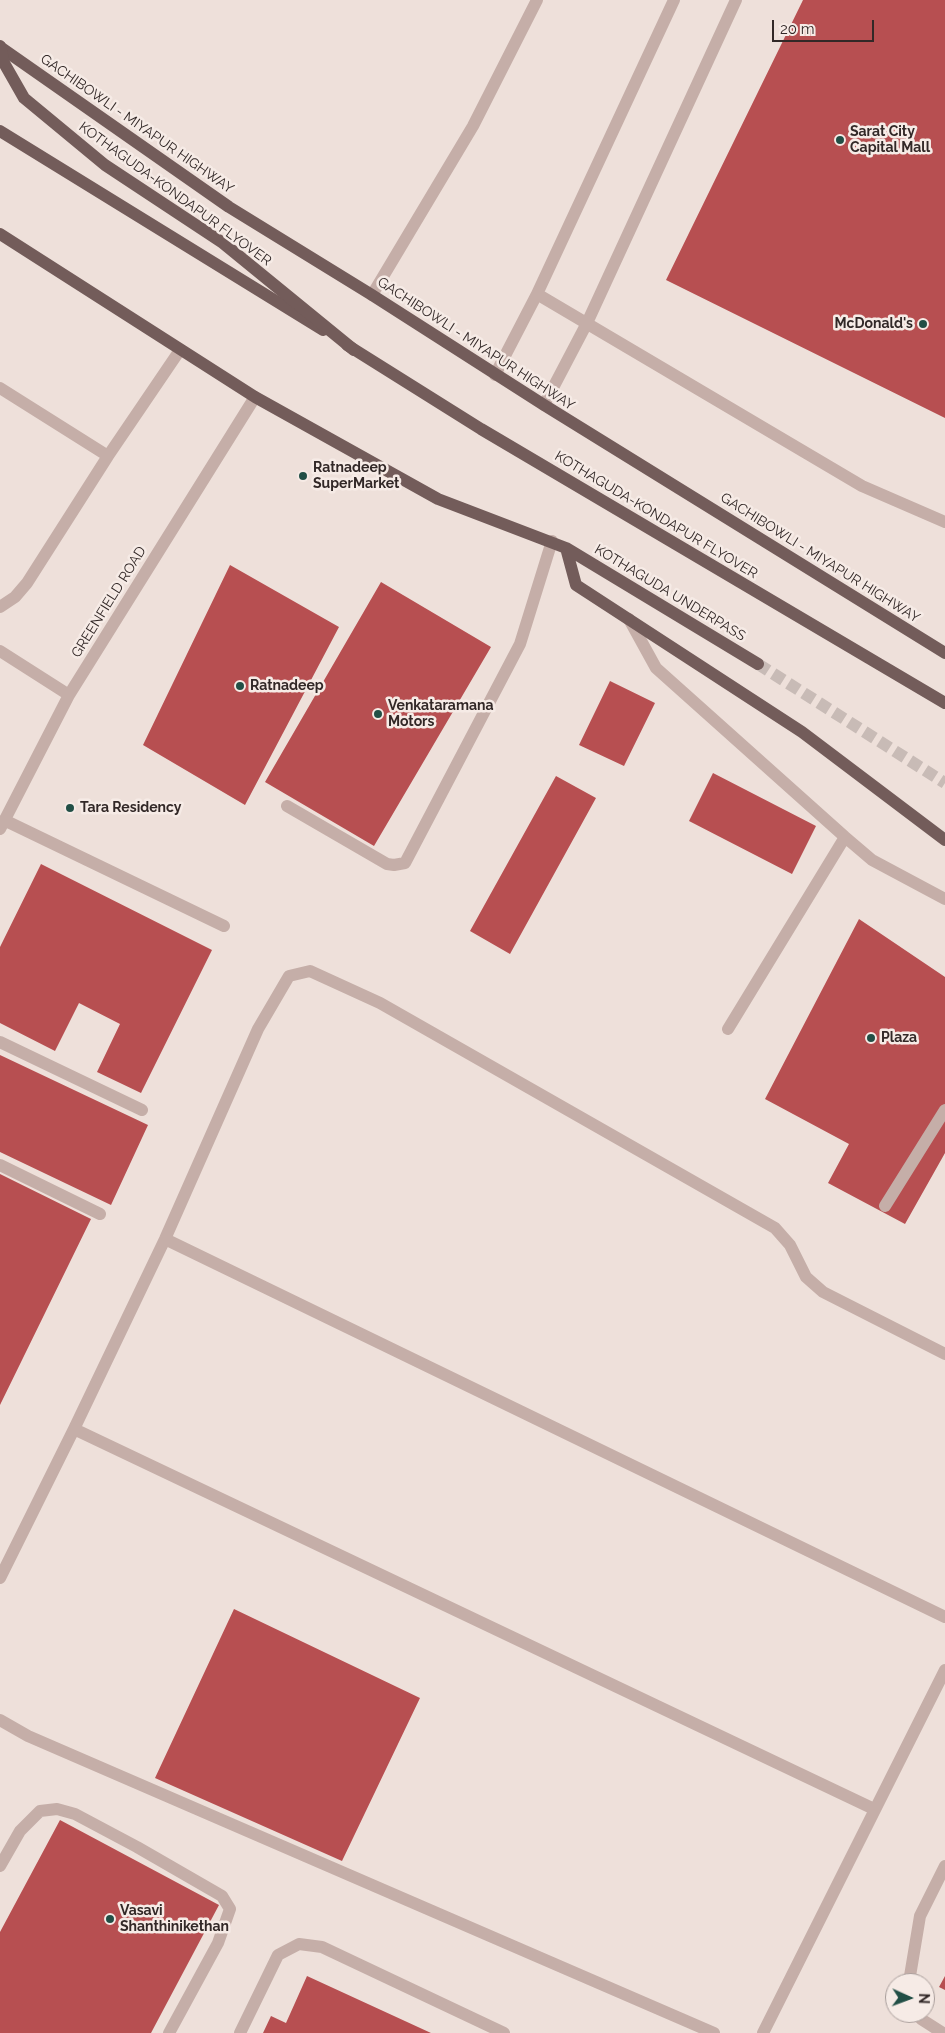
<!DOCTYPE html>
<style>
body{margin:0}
#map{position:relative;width:945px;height:2033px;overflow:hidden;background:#eee0da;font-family:Raleway,sans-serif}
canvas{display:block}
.north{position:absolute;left:885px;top:1973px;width:50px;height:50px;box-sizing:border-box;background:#f6ebe6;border:1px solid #a89d9a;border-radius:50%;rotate:92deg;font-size:14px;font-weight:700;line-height:20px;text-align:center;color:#322827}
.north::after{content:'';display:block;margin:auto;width:18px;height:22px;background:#224f46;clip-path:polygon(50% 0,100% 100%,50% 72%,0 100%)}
.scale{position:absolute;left:772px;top:20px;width:102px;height:22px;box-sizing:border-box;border:2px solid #322827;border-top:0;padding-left:6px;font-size:15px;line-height:18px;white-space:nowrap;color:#322827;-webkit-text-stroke:4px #f6ebe6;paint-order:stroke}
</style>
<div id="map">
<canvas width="945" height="2033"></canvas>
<div class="north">N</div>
<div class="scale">20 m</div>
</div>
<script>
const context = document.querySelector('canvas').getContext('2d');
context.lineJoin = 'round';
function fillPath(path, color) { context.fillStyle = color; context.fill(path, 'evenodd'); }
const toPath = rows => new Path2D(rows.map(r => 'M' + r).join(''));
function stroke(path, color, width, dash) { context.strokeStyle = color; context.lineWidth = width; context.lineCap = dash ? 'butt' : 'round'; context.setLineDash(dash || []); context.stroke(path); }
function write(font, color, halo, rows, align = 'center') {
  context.font = font + ' Raleway,sans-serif'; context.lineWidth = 5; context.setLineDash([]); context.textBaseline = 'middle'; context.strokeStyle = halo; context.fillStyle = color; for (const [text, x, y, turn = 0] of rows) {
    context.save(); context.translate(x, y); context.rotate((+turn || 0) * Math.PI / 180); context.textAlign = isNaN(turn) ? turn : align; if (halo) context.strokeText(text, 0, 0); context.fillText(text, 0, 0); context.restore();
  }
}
const building = toPath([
 [803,0,945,0,945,418,666,280],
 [230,565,339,627,245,805,143,745],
 [381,582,491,647,374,846,265,782],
 [610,681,655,703,624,766,579,745],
 [713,773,816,826,792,874,689,821],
 [556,776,596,798,510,954,470,931],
 [41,864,212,950,141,1093,97,1072,120,1024,79,1003,55,1051,0,1023,0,947],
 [859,919,945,977,945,1153,905,1224,828,1183,849,1144,765,1099],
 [0,1055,148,1125,111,1205,0,1152],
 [0,1174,91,1219,0,1405],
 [234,1609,420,1698,342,1861,155,1778],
 [60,1820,219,1905,151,2033,0,2033,0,1932],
 [307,1976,431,2033,263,2033,271,2016,286,2023],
 [945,1976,945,1990,939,1987]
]);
const majorTunnel = toPath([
 [758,664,945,783]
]);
const minor = toPath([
 [537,294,862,486,945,522],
 [372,295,473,126,537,0],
 [495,375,537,294,674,0],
 [0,388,108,456],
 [544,405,587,323,736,0],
 [0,607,15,597,27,583,108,456,180,350],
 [629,619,656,668,845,837,872,860,945,899],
 [0,651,69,695],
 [287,806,387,864,394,865,405,863,520,644,552,541],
 [4,820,224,926],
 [0,829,69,695,255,397],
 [728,1029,845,837],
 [0,1042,142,1110],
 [0,1165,100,1214],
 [885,1206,945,1110],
 [165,1239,945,1617],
 [74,1429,874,1809],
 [0,1578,74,1429,165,1239,258,1029,289,976,310,971,380,1003,775,1228,790,1245,806,1277,823,1292,945,1354],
 [0,1720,28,1736,714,2033],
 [0,1866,20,1831,40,1811,57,1809,75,1814,137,1847,222,1896,230,1909,218,1943,169,2033],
 [912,1983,910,1976,920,1916,945,1866],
 [920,2013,921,2019,943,2033],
 [240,2033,278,1955,299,1944,322,1947,504,2033],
 [763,2033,945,1670]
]);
const major = toPath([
 [0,47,229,207,372,295,544,405,945,653],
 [0,131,323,330],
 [0,234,255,397,438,499,566,548,758,664],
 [347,345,481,429,945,703],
 [566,548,576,585,802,732,945,840]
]);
const majorBridge = toPath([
 [0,46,4,63,24,98,105,165,223,243,354,350]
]);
const markers = [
 [840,140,5,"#224f46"],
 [923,324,5,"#224f46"],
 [303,476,5,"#224f46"],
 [240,686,5,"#224f46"],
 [378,714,5,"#224f46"],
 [70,808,5,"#224f46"],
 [871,1038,5,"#224f46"],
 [110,1919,5,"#224f46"]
];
const streetNames = [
 ["GACHIBOWLI - MIYAPUR HIGHWAY",137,124,35],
 ["KOTHAGUDA-KONDAPUR FLYOVER",175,194,36],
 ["GACHIBOWLI - MIYAPUR HIGHWAY",476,344,33],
 ["KOTHAGUDA-KONDAPUR FLYOVER",656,515,31],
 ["GACHIBOWLI - MIYAPUR HIGHWAY",820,558,32],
 ["KOTHAGUDA UNDERPASS",670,593,31],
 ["GREENFIELD ROAD",109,602,-58]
];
const poiNames = [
 ["Sarat City",850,132],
 ["Capital Mall",850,148],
 ["McDonald's",913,324,"right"],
 ["Ratnadeep",313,468],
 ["SuperMarket",313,484],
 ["Ratnadeep",250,686],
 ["Venkataramana",388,706],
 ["Motors",388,722],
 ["Tara Residency",80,808],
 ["Plaza",881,1038],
 ["Vasavi",120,1911],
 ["Shanthinikethan",120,1927]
];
fillPath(building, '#b74f51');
stroke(majorTunnel, '#c8bbb6', 12, [12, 6]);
stroke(minor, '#c5aea8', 12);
stroke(major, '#735c5a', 12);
stroke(majorBridge, '#735c5a', 12);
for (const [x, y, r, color] of markers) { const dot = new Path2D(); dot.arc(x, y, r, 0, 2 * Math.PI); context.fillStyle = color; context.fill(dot); stroke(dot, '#f6ebe6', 2); }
write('14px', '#322827', '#f6ebe6', streetNames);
write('bold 14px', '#322827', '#f6ebe6', poiNames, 'left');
</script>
